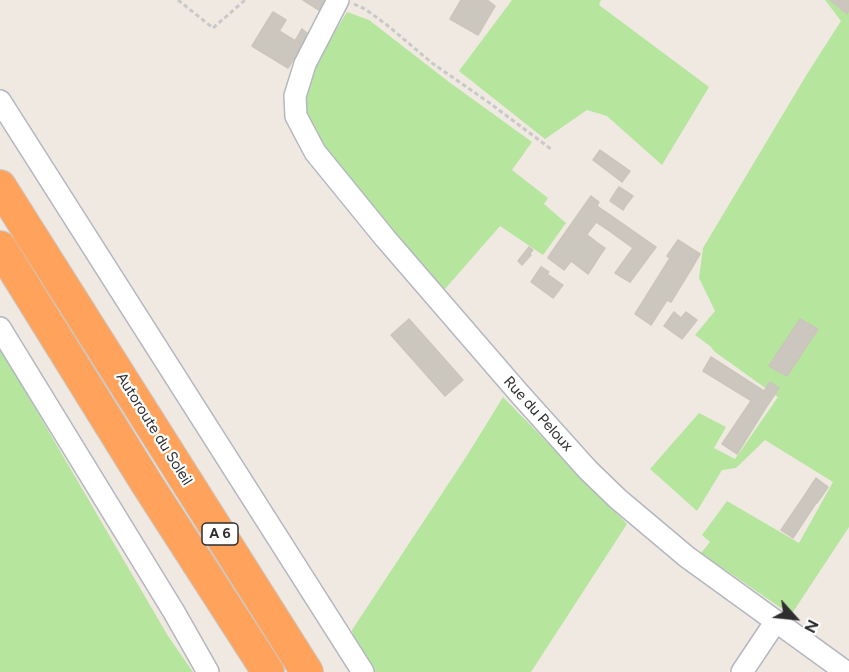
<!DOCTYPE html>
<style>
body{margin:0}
#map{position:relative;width:849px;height:672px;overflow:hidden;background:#efe9e1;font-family:Figtree,sans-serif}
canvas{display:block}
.north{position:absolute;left:765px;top:588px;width:60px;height:60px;-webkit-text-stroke:4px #fff;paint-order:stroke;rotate:117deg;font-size:16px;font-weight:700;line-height:24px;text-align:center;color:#2e2e2e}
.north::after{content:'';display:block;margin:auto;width:21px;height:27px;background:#2e2e2e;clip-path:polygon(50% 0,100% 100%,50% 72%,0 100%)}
</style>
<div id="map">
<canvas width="849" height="672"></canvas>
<div class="north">N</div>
</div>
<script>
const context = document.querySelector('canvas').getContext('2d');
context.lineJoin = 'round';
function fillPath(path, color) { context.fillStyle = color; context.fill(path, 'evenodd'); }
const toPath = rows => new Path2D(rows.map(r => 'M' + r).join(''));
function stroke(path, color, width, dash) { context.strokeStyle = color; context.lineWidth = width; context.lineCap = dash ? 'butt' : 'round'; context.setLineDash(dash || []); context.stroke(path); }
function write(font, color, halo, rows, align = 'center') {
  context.font = font + ' Figtree,sans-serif'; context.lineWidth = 4.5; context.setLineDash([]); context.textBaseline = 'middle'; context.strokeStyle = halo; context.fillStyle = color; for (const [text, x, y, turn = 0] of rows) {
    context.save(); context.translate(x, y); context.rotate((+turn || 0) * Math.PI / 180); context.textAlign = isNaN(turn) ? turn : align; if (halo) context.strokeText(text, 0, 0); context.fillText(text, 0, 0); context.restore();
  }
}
const green = toPath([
 [512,0,601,0,599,5,709,87,662,165,607,116,587,110,545,139,459,71],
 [825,0,849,0,849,527,791,615,701,553,710,542,702,535,727,501,799,543,833,482,765,440,736,468,722,470,697,511,650,469,699,413,726,427,714,448,735,459,778,397,715,352,710,346,695,335,715,311,699,278,703,248,807,74,841,21],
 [347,12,369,20,449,82,532,142,512,170,548,198,544,204,566,223,543,255,500,226,445,289,408,252,322,146,306,116,305,95,315,64],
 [0,348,168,636,193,672,0,672],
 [503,397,627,524,531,672,374,672,354,641,352,630,468,454]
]);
const building = toPath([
 [303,0,329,0,322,12,303,0],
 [461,0,487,0,495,6,478,35,450,19,461,0],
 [830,0,849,0,849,10,847,14,830,0],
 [273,12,286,20,279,31,266,23,273,12],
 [266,23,302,45,288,68,252,46,266,23],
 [302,29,308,34,302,45,295,41,302,29],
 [600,150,630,171,622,182,593,160,600,150],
 [619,187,633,196,626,205,613,196,619,187],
 [591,196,599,202,597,206,616,219,608,230,596,222,587,234,572,223,591,196],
 [613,196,626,205,623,210,610,201,613,196],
 [616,219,656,247,630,282,615,273,633,248,608,230,616,219],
 [572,223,599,244,591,255,597,260,588,274,571,261,568,265,551,253,572,223],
 [678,240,700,254,690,271,667,256,678,240],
 [599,244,605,248,597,260,591,255,599,244],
 [529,247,533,250,530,253,531,255,522,265,518,261,529,247],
 [551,253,568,265,564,270,548,258,551,253],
 [670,258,690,271,671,302,667,300,651,325,635,314,670,258],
 [541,267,549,272,547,274,563,285,553,298,531,282,541,267],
 [674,312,681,318,686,312,697,320,682,339,664,326,674,312],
 [409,319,463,380,445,396,391,335,409,319],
 [800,319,818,329,787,376,769,366,800,319],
 [711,357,773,397,765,409,703,371,711,357],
 [770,382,779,388,773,397,764,391,770,382],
 [751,401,765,409,737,454,722,444,751,401],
 [816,478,828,487,817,503,805,495,816,478],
 [805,495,816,503,793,538,781,530,805,495]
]);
const path = toPath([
 [178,0,213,28,245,0],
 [354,4,365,9,387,25,432,63,491,104,551,149]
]);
const minor = toPath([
 [338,0,305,64,295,96,296,116,315,152,385,238,518,392,588,470,618,499,687,557,846,672],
 [0,101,363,672],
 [0,328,174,612,208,672],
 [742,672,776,621]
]);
const highway = toPath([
 [0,186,307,672],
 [0,247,147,484,268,672]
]);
const shields = [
 [220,534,36]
];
const shieldNames = [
 ["A 6",220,534]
];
const streetNames = [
 ["Rue du Peloux",538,414,48],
 ["Autoroute du Soleil",154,429,58]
];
fillPath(green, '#b6e59e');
fillPath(building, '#cbc7bf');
stroke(building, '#cbc5ba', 1.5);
stroke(minor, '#b4b7c1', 24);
stroke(highway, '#c9c9c9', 34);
stroke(path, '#c9c9c9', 3, [4.5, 3]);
stroke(minor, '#fff', 21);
stroke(highway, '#ffa35c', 32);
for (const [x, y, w] of shields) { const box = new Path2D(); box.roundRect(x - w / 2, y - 11, w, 22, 4.5); context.fillStyle = '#fff'; context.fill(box); stroke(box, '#2e2e2e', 1.5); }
write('bold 14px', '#2e2e2e', null, shieldNames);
write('15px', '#2e2e2e', '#fff', streetNames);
</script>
